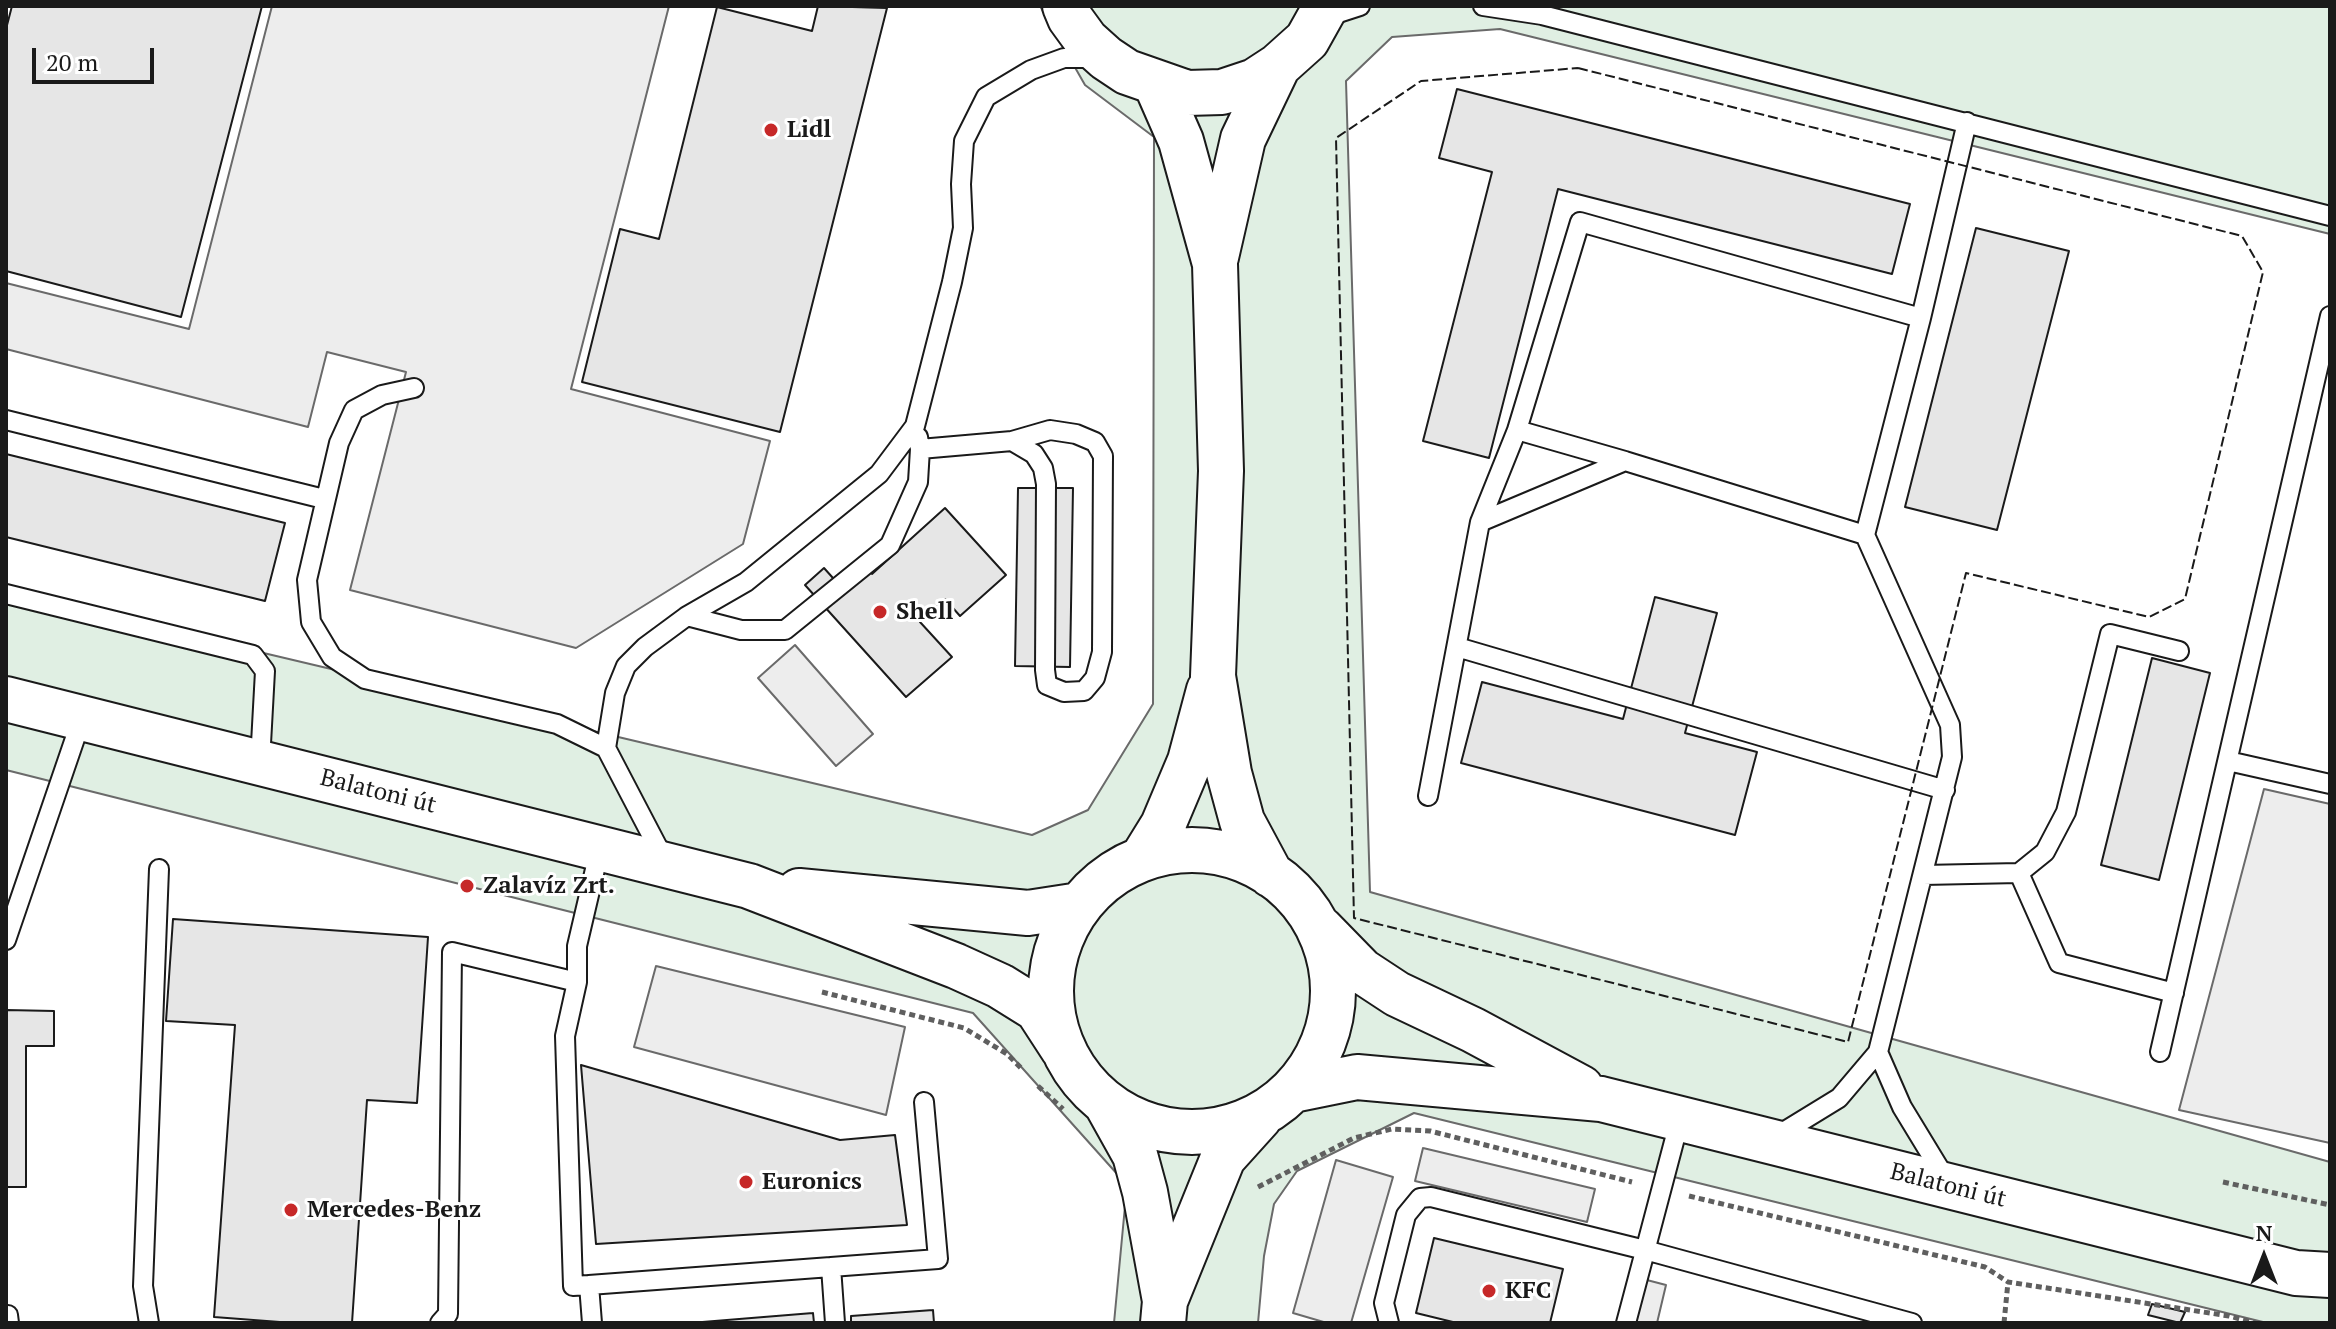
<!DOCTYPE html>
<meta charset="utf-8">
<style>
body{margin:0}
#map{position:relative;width:2336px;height:1329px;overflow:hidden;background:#fff;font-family:"PT Serif",serif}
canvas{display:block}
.frame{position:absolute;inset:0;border:8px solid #1a1a1a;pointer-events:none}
.north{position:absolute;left:2224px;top:1217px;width:80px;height:80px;-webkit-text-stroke:6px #fff;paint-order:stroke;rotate:0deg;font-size:22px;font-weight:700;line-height:32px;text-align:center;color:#1a1a1a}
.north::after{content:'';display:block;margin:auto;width:28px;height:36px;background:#1a1a1a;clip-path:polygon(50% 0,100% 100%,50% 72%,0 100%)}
.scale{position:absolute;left:32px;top:48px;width:122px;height:36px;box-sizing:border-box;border:4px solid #1a1a1a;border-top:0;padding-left:10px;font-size:24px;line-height:28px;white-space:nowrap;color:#1a1a1a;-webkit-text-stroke:6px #fff;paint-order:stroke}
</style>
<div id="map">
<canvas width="2336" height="1329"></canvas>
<div class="frame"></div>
<div class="north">N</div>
<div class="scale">20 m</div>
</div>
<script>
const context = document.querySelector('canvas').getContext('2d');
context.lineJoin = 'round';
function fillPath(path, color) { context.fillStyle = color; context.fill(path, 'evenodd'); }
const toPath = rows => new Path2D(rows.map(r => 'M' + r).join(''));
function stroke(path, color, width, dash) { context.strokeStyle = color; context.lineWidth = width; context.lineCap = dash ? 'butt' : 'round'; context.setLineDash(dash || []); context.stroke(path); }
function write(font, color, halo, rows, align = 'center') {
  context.font = font + ' "PT Serif",serif'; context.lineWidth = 6; context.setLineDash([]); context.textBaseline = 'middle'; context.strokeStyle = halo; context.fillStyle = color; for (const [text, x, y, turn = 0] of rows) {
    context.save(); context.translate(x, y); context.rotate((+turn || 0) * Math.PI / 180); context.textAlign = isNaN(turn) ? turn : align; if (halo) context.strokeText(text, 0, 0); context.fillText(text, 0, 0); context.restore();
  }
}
const green = toPath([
 [1040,6,2330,6,2330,234,1500,29,1392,37,1346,81,1370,892,2330,1162,2330,1323,2267,1323,1414,1113,1297,1171,1274,1204,1264,1256,1258,1323,1114,1323,1127,1185,973,1013,6,770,6,592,1032,835,1088,810,1153,704,1154,137,1085,85,1040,6]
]);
const parking = toPath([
 [272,6,669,6,571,389,770,441,743,544,576,648,350,590,406,372,327,352,308,427,6,349,6,283,189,329,272,6],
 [795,645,873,734,836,766,758,678,795,645],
 [2264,789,2330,804,2330,1143,2179,1110,2264,789],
 [656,966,905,1027,886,1115,634,1047,656,966],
 [1423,1148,1595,1189,1587,1222,1415,1181,1423,1148],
 [1336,1160,1393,1177,1351,1323,1327,1323,1293,1313,1336,1160],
 [1643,1279,1666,1285,1657,1323,1632,1323,1643,1279]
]);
const building = toPath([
 [12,6,262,6,181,317,6,271,6,29,12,6],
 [818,6,887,8,780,432,582,382,620,229,659,239,717,7,812,31,818,6],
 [1457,89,1910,204,1892,274,1558,189,1489,458,1423,441,1492,172,1439,158,1457,89],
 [1976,228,2069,251,1997,530,1905,507,1976,228],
 [6,454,285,523,265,601,6,537,6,454],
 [1018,488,1073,488,1070,667,1015,666,1018,488],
 [945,508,1006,575,960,616,945,599,920,622,952,657,906,697,805,585,824,568,841,587,865,565,872,574,945,508],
 [1655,597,1717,613,1685,733,1757,752,1735,835,1461,763,1482,682,1623,719,1655,597],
 [2152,658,2210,673,2159,880,2101,865,2152,658],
 [173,919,428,937,417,1103,367,1100,352,1323,293,1323,214,1317,235,1025,166,1021,173,919],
 [6,1010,54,1011,54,1046,26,1046,26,1187,6,1187,6,1010],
 [581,1065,840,1140,895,1135,907,1225,596,1244,581,1065],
 [1434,1238,1563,1269,1550,1323,1457,1323,1416,1313,1434,1238],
 [2152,1304,2185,1312,2180,1323,2148,1315,2152,1304],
 [933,1310,934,1323,851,1323,851,1316,933,1310],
 [813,1313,814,1323,690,1323,813,1313]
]);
const path = toPath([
 [822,992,964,1028,1007,1054,1023,1070],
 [1038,1086,1063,1109],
 [2223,1182,2330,1205],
 [1258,1187,1354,1138,1392,1129,1430,1131,1632,1182],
 [1689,1196,1985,1267,2008,1282,2229,1316,2255,1323],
 [2004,1323,2008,1282]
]);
const lane = toPath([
 [1483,6,1542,15,2330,216],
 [1323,18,1360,6],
 [414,388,382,395,354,410,339,443,307,580,311,622,332,657,365,679,557,724,606,748,664,859],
 [6,420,324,499],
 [920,449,1012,441,1050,430,1076,434,1095,442,1103,456,1102,652,1095,678,1084,691,1064,692,1047,685,1045,670,1046,484,1043,468,1034,454,1012,441],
 [1625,461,1517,430,1580,222,1921,318],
 [1480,522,1517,430],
 [1865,535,1921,318,1967,122],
 [6,594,253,655,265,671,260,762],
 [687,616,741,630,785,630,890,545,918,482,920,449,918,437],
 [1457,647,1945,790],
 [606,748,615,693,626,666,645,647,687,616,746,582,879,474,915,426,952,282,963,228,961,184,964,141,986,97,1031,70,1064,58,1098,58],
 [2228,761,2330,784],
 [1428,796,1480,522,1625,461,1865,535,1950,725,1952,757,1878,1052,1839,1098,1777,1136],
 [2019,873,2045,852,2066,812,2110,634,2179,651],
 [1923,875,2019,873,2059,963,2174,993],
 [6,940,82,718],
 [1878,1052,1902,1107,1947,1181],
 [2160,1052,2330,316],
 [831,1267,938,1259,924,1102],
 [589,1285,831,1267,835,1323],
 [6,1315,8,1315,9,1323],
 [149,1323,143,1286,159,869],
 [440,1323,448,1314,452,952,577,982],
 [592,1323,589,1285,573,1286,565,1036,577,982,577,946,600,848],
 [1389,1323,1384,1303,1406,1215,1420,1198,1431,1197,1645,1250,1912,1323],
 [1626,1323,1680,1119]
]);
const primary = toPath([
 [1065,6,1070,18,1086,40,1106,58,1127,72,1187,93,1222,92,1255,81,1278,66,1307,40,1326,6],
 [1156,84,1181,141,1215,264,1221,471,1213,676,1229,773,1242,821,1271,875],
 [1216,257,1243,139,1278,66],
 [6,699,749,886,956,966,1000,986,1037,1009,1063,1049],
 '1051 991a141 141 0 1 1 282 0a141 141 0 1 1-282 0Z',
 [1142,859,1163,825,1190,761,1209,690],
 [799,891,1028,913,1080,905],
 [1321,929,1362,971,1397,994,1473,1030,1581,1088],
 [1293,1090,1357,1077,1601,1099,2296,1273,2330,1275],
 [1106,1103,1135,1155,1145,1192,1165,1301,1163,1323],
 [1165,1301,1223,1158,1260,1117]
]);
const fence = toPath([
 [1578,68,2242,236,2263,272,2185,599,2149,617,1966,573,1848,1042,1354,918,1336,138,1421,81,1578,68]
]);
const markers = [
 [771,130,8,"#c62828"],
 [880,612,8,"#c62828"],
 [467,886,8,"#c62828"],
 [746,1182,8,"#c62828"],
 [291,1210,8,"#c62828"],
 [1489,1291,8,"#c62828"]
];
const poiNames = [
 ["Lidl",787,130],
 ["Shell",896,612],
 ["Zalavíz Zrt.",483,886],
 ["Euronics",762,1182],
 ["Mercedes-Benz",307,1210],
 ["KFC",1505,1291]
];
const streetNames = [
 ["Balatoni út",378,792,14],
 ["Balatoni út",1948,1186,14]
];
fillPath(green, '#e0efe3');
stroke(green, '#6a6a6a', 2);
fillPath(parking, '#ededed');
stroke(parking, '#6a6a6a', 2);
fillPath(building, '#e6e6e6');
stroke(building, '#1a1a1a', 2);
stroke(lane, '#1a1a1a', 22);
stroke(primary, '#1a1a1a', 48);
stroke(path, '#5f5f5f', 5, [6, 4]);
stroke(lane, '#fff', 18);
stroke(primary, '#fff', 44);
stroke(fence, '#1a1a1a', 2, [10, 4]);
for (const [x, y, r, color] of markers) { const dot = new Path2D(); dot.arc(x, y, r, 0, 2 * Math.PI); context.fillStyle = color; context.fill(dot); stroke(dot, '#fff', 3); }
write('bold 24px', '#1a1a1a', '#fff', poiNames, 'left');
write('24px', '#1a1a1a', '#fff', streetNames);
</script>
